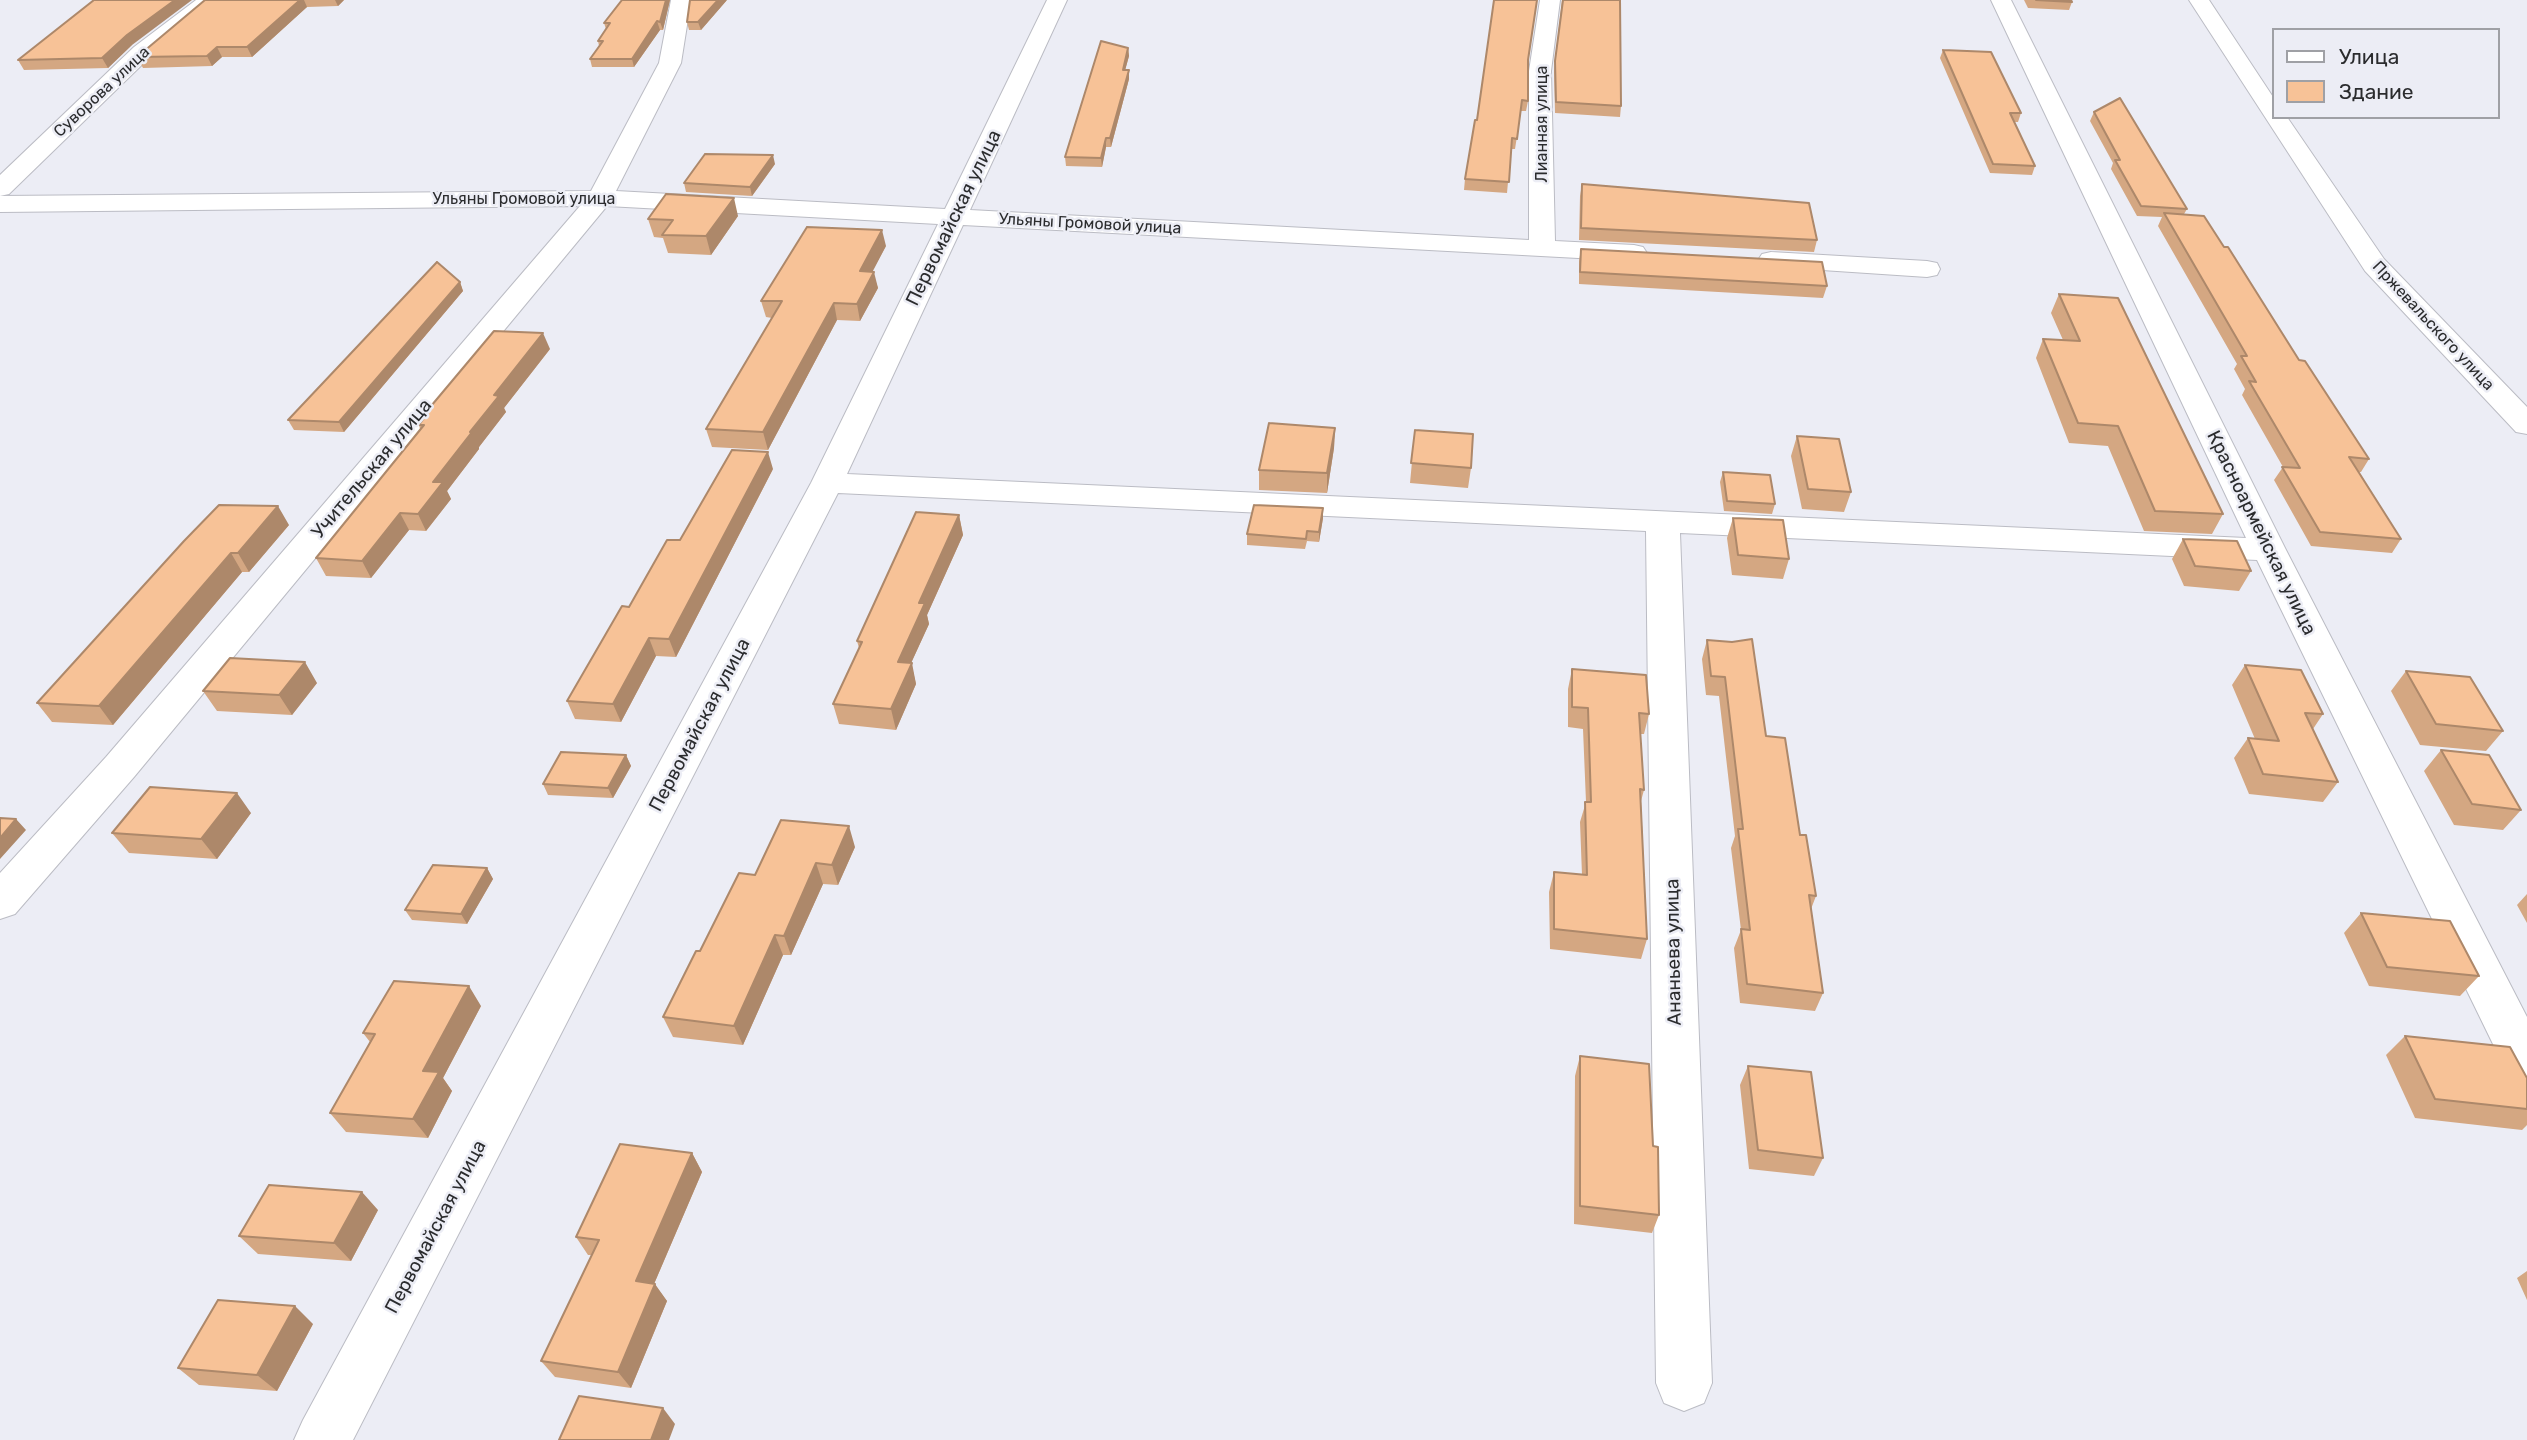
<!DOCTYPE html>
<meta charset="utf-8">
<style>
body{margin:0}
#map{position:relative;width:2527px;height:1440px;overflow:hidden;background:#ecedf5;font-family:Rubik,sans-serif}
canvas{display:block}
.legend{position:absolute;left:2272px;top:28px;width:228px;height:91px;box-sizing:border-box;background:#ecedf5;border:2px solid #9fa0a5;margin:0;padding:9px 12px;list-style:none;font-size:21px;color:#2b2c2e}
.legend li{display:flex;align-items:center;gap:14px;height:35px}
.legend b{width:35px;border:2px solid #9fa0a5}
</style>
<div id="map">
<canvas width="2527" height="1440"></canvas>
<ul class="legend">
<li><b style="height:9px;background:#fff"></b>Улица</li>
<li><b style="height:19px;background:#f7c297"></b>Здание</li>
</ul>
</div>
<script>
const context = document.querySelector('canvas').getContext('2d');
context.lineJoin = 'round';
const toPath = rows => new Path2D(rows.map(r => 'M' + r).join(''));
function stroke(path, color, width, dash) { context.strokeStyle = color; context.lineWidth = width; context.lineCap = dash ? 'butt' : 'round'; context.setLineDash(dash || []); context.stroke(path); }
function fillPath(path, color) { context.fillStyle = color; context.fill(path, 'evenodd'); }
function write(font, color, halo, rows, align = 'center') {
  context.font = font + ' Rubik,sans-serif'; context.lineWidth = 5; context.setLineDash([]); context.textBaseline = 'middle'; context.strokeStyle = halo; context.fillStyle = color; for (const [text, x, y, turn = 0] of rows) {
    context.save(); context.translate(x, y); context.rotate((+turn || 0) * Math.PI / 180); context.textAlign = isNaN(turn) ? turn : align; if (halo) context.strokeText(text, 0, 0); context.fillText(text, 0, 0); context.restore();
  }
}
const minor = toPath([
 [196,0,218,0,150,57,9,194,0,196,591,191,659,63,671,0,691,0,681,63,616,191,945,209,1047,0,1067,0,970,210,1529,240,1529,71,1540,0,1560,0,1551,71,1555,241,1634,245,1643,247,1647,253,1643,259,1634,261,963,225,847,474,2246,538,1991,0,2011,0,2286,550,2527,1017,2527,1085,2510,1079,2257,560,1680,533,1712,1383,1704,1403,1684,1411,1664,1403,1656,1383,1646,531,838,493,353,1440,294,1440,303,1420,811,483,938,224,607,206,134,777,15,914,0,919,0,873,106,757,580,206,0,212,0,175,134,47,196,0],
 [2189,0,2209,0,2273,97,2273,117,2287,117,2384,259,2527,407,2527,434,2516,432,2365,271,2189,0],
 [1771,252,1927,261,1937,263,1940,269,1937,275,1927,277,1762,266,1758,260,1762,254,1771,252]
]);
const wall = toPath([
 [205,0,344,0,338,6,307,7,252,57,222,57,212,66,143,68,137,57],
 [670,0,663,30,660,30,634,67,592,67,590,59,599,46,598,41,606,29,604,23],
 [727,0,701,30,689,30,687,22],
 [1562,0,1621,106,1620,117,1555,113,1554,71],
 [2024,0,2071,0,2072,2,2069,10,2028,8],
 [132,45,108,68,24,70,18,60],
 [1128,48,1129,56,1125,70,1129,79,1111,147,1106,147,1102,167,1066,166,1065,157],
 [1943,50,2021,113,2018,122,2014,122,2035,166,2032,175,1990,173,1940,58],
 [1528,63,1528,101,1526,111,1521,111,1515,149,1511,149,1507,193,1464,190,1465,179,1477,120],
 [2094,112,2187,209,2184,214,2299,360,2369,459,2361,472,2359,472,2401,539,2392,553,2311,546,2274,480,2283,467,2242,395,2245,389,2234,369,2237,364,2158,226,2162,217,2137,216,2111,169,2113,163,2090,121],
 [775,164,752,196,686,192,684,183],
 [1582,184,1817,240,1814,252,1579,240,1580,196],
 [738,216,711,255,668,253,663,238,654,237,648,219],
 [886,246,872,271,878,288,860,321,837,320,768,450,712,447,706,429,772,318,766,317,761,301],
 [1581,249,1827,286,1823,298,1579,284,1579,261],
 [460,282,463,291,344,432,294,430,288,420],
 [2059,294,2223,514,2212,534,2144,531,2108,446,2069,443,2036,358,2043,339,2063,340,2051,313],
 [550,349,504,408,506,412,479,447,479,449,447,491,451,499,426,531,409,530,371,578,326,576,316,558,420,429,419,425,422,420,421,418],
 [1335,428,1334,448,1327,493,1259,490,1259,470],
 [1415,430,1471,468,1468,488,1410,483],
 [1797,436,1851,492,1844,512,1802,509,1791,456],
 [773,469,676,657,656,656,621,722,575,719,567,701,629,607,680,540],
 [1723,472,1775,504,1772,514,1724,511,1720,482],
 [959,515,963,535,927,615,929,624,911,663,916,684,896,730,839,724,833,704,859,648,857,641],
 [1323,518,1319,542,1307,541,1305,549,1247,545,1247,534],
 [1733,518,1789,559,1783,579,1732,575,1727,538],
 [289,525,249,572,242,572,113,725,52,722,37,703,184,541],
 [2183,539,2251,571,2239,591,2184,586,2172,559],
 [1707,640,1766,736,1800,835,1816,896,1811,909,1823,993,1815,1011,1740,1003,1734,948,1741,930,1731,848,1735,836,1719,696,1706,695,1702,659],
 [2245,665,2323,714,2313,729,2338,782,2323,802,2249,794,2234,758,2248,738,2255,739,2232,685],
 [1572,669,1649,714,1644,734,1640,734,1644,790,1641,801,1647,939,1641,959,1550,949,1549,892,1554,872,1582,875,1580,822,1586,802,1583,729,1568,727,1568,689],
 [2406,671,2503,731,2486,751,2420,745,2391,691],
 [317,683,292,715,217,711,203,691],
 [2441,750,2521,810,2503,830,2454,825,2424,771],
 [626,755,631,766,613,798,548,795,543,784],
 [251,813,217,859,129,853,112,833],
 [855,847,838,885,823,884,791,955,783,955,743,1045,673,1037,663,1017,700,951,755,875],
 [487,868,493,879,467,924,412,920,405,910],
 [2527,894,2527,923,2517,905],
 [2361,913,2479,976,2460,996,2369,986,2344,933],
 [481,1006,443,1078,452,1091,428,1138,346,1132,330,1113,370,1042,363,1033],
 [2405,1036,2527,1078,2527,1125,2522,1130,2415,1118,2386,1055],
 [1580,1056,1653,1146,1659,1215,1652,1233,1574,1224,1575,1076],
 [1748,1066,1823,1158,1814,1176,1749,1169,1740,1085],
 [692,1153,702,1172,654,1284,667,1301,631,1388,555,1377,541,1361,592,1255,588,1255,576,1237],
 [378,1210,351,1261,258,1254,239,1236],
 [2527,1271,2527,1300,2517,1278],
 [313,1324,277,1391,199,1385,178,1368]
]);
const shadedWall = toPath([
 [175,0,192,0,132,45,108,68,102,58,127,35],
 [300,0,304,0,307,7,252,57,247,47],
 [335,0,344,0,338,6],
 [666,0,670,0,663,30,660,22],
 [718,0,727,0,701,30,698,22],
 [657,21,660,30,634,67,632,59],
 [217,47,222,57,212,66,207,56],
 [1128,48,1129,56,1123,78,1123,70],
 [1129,70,1129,79,1111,147,1110,138],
 [1106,138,1106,147,1102,167,1101,158],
 [773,155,775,164,752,196,750,187],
 [734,198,738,216,711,255,706,236],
 [882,230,886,246,864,288,860,271],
 [874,272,878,288,860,321,857,304],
 [460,282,463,291,344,432,339,422],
 [834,303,837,320,768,450,763,432],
 [543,333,550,349,504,408,506,412,479,447,479,449,447,491,451,499,426,531,418,514,433,482,470,432,494,395],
 [1335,428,1334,448,1327,493,1327,473],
 [768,452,773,469,676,657,669,639],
 [278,506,289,525,249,572,238,553],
 [1323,508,1323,518,1319,542,1319,532],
 [400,513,409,530,371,578,362,561],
 [959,515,963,535,927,615,929,624,902,683,898,662,919,603],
 [231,553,242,572,113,725,99,706],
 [649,638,656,656,621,722,613,704],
 [305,662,317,683,292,715,279,695],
 [912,663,916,684,896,730,891,709],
 [626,755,631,766,613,798,608,788],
 [237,793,251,813,217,859,201,839],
 [16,819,26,830,0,859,0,838],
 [849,826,855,847,838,885,832,865],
 [816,863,823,884,791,955,784,936],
 [487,868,493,879,467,924,461,914],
 [775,935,783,955,743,1045,734,1026],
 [469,986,481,1006,443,1078,452,1091,428,1138,413,1119,423,1071],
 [692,1153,702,1172,648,1298,636,1281],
 [362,1192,378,1210,351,1261,334,1243],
 [655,1284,667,1301,631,1388,618,1372],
 [295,1306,313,1324,277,1391,257,1375],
 [663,1408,675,1424,669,1440,651,1440]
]);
const building = toPath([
 [94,0,175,0,127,35,102,58,18,60,94,0],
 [205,0,300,0,247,47,217,47,207,56,137,57,205,0],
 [622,0,666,0,660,22,657,21,632,59,590,59,603,41,598,41,610,23,604,23,622,0],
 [690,0,718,0,698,22,687,22,690,0],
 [1494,0,1537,0,1528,60,1528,101,1522,100,1517,139,1512,138,1509,182,1465,179,1475,120,1477,120,1494,0],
 [1563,0,1620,0,1621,106,1556,102,1555,61,1563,0],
 [2036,0,2071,0,2072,2,2036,0],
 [1101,41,1128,48,1123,70,1129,70,1110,138,1106,138,1101,158,1065,157,1101,41],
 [1943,50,1991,52,2021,113,2010,113,2035,166,1993,164,1943,50],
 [2120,98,2187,209,2141,206,2115,160,2120,160,2094,112,2120,98],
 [705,154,773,155,750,187,684,183,705,154],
 [1582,184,1809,203,1817,240,1581,228,1582,184],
 [666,194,734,198,706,236,662,235,673,220,648,219,666,194],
 [2164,213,2204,216,2224,247,2228,247,2299,360,2305,361,2369,459,2349,457,2401,539,2320,532,2282,467,2300,468,2249,381,2256,382,2241,356,2247,356,2164,213],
 [807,227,882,230,860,271,874,272,857,304,834,303,763,432,706,429,782,301,761,301,807,227],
 [1581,249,1822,262,1827,286,1580,272,1581,249],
 [437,262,460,282,339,422,288,420,437,262],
 [2059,294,2118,298,2223,514,2155,511,2118,426,2078,423,2043,339,2080,341,2059,294],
 [494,331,543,333,494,395,499,396,470,432,472,432,433,482,443,482,418,514,400,513,362,561,316,558,424,425,419,425,424,418,421,418,494,331],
 [1269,423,1335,428,1327,473,1259,470,1269,423],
 [1415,430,1473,434,1471,468,1411,463,1415,430],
 [1797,436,1839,439,1851,492,1808,489,1797,436],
 [732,450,768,452,669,639,649,638,613,704,567,701,622,606,629,607,667,540,680,540,732,450],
 [1723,472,1770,475,1775,504,1727,501,1723,472],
 [219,505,278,506,238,553,231,553,99,706,37,703,184,541,219,505],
 [1254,505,1323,508,1319,532,1307,531,1306,539,1247,534,1254,505],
 [916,512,959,515,919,603,925,603,898,662,912,663,891,709,833,704,862,642,857,641,916,512],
 [1733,518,1783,520,1789,559,1738,555,1733,518],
 [2183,539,2237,541,2251,571,2195,566,2183,539],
 [1752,639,1766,736,1785,738,1800,835,1806,835,1816,896,1809,895,1823,993,1747,984,1741,929,1750,930,1738,829,1743,829,1725,677,1711,676,1707,640,1732,642,1752,639],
 [230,658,305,662,279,695,203,691,230,658],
 [2245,665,2301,670,2323,714,2305,713,2338,782,2263,774,2248,738,2279,741,2245,665],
 [1572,669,1646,675,1649,714,1639,713,1644,790,1640,789,1647,939,1554,929,1554,872,1587,875,1585,802,1591,802,1588,708,1572,707,1572,669],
 [2406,671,2470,677,2503,731,2436,724,2406,671],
 [2441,750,2489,755,2521,810,2472,804,2441,750],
 [561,752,626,755,608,788,543,784,561,752],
 [150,787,237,793,201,839,112,833,150,787],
 [0,818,16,819,0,838,0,818],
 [781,820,849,826,832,865,816,863,784,936,775,935,734,1026,663,1017,696,951,700,951,739,873,755,875,781,820],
 [433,865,487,868,461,914,405,910,433,865],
 [2361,913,2450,921,2479,976,2387,967,2361,913],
 [394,981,469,986,423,1071,439,1072,413,1119,330,1113,375,1034,363,1033,394,981],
 [2405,1036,2510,1047,2527,1078,2527,1109,2435,1099,2405,1036],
 [1580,1056,1649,1064,1653,1146,1658,1147,1659,1215,1580,1206,1580,1056],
 [1748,1066,1811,1072,1823,1158,1758,1150,1748,1066],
 [620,1144,692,1153,636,1281,655,1284,618,1372,541,1361,599,1240,576,1237,620,1144],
 [269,1185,362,1192,334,1243,239,1236,269,1185],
 [218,1300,295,1306,257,1375,178,1368,218,1300],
 [579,1396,663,1408,651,1440,559,1440,579,1396]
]);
const farStreetnames = [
 ["Суворова улица",102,92,-43],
 ["Лианная улица",1542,124,-90],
 ["Ульяны Громовой улица",524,199],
 ["Ульяны Громовой улица",1090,224,3],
 ["Пржевальского улица",2433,326,47]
];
const streetNames = [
 ["Первомайская улица",954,218,-64],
 ["Учительская улица",372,469,-50],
 ["Красноармейская улица",2261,533,64],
 ["Первомайская улица",700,725,-62],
 ["Ананьева улица",1674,952,-91],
 ["Первомайская улица",436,1227,-62]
];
stroke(minor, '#bbbcc4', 2);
fillPath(minor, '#fff');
fillPath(wall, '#d4a782');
fillPath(shadedWall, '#ad886a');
fillPath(building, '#f7c297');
stroke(building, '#ad886a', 2);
write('16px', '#2b2c2e', '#ecedf5', farStreetnames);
write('19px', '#2b2c2e', '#ecedf5', streetNames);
</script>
